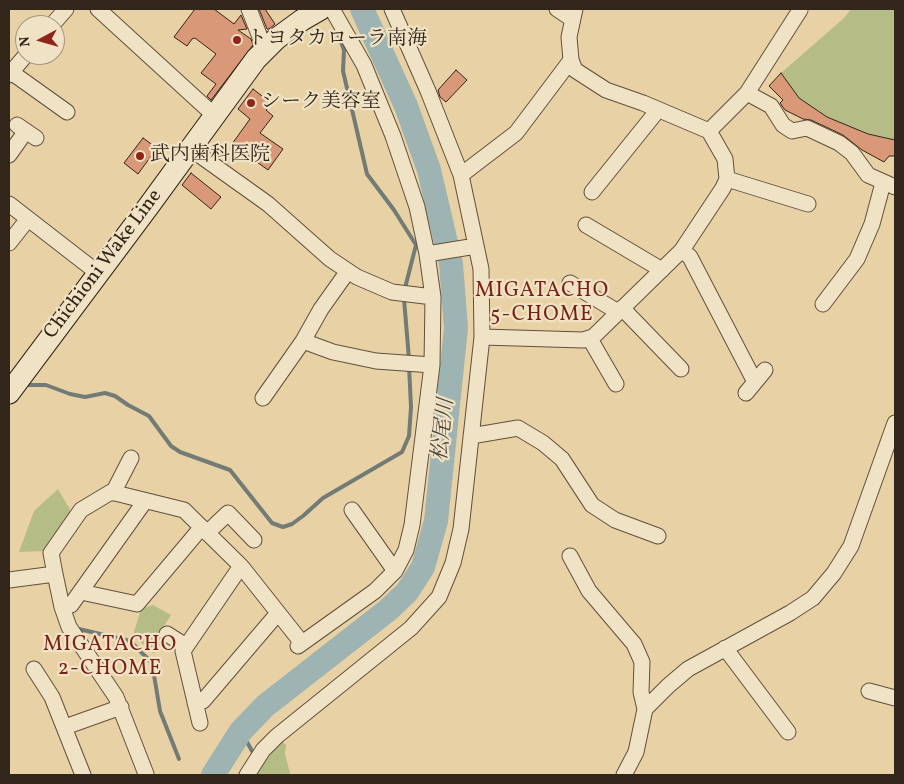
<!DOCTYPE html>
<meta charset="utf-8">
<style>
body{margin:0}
#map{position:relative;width:904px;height:784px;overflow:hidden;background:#e8d2a5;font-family:Vollkorn,serif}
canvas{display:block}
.frame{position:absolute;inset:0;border:10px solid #32251a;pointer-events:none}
.north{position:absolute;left:15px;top:15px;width:50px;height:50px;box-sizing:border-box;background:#f0e2c4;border:1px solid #a49680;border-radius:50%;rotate:264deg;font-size:14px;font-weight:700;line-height:20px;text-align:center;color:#32251a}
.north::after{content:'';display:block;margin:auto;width:18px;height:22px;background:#8f2418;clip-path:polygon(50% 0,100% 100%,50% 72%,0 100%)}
</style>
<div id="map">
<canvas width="904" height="784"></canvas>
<div class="frame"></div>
<div class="north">N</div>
</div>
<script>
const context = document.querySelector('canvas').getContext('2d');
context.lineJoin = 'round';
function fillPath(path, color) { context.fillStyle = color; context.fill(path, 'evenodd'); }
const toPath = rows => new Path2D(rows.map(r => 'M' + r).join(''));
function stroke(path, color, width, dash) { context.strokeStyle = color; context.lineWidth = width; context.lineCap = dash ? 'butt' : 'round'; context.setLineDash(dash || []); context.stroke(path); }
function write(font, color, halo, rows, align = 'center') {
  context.font = font + ' Vollkorn,"Noto Serif JP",serif'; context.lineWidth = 4.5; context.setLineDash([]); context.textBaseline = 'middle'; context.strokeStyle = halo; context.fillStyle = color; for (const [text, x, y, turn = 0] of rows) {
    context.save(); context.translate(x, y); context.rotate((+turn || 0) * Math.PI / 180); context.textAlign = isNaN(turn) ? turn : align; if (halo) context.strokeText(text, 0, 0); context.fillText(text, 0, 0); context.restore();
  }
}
const green = toPath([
 [851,9,895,9,895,140,868,134,827,117,799,98,781,73,844,18],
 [58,489,73,515,47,551,19,552,34,511],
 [153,605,171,615,164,626,170,630,154,654,133,635,141,609],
 [280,739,286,745,285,754,290,773,288,775,255,775]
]);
const stream = toPath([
 [338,34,344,50,343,71,367,174,394,210,416,245,405,288],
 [404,299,409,359],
 [29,385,46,385,70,394,85,397,105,393,115,396,128,405,149,416,171,446,180,452,230,470,272,523,283,527,292,524,303,516,323,498,402,452,409,436,411,407,409,366],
 [79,629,130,641,152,663,160,711,179,759],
 [241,731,252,751]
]);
const river = toPath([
 [213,775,241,731,265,706,388,610,407,592,423,567,436,521,456,328,451,264,429,170,406,106,362,9]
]);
const building = toPath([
 [195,9,214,9,234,24,241,15,247,29,238,30,251,39,253,45,211,100,207,96,216,84,201,73,216,54,195,38,192,39,187,46,174,37,195,9],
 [259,9,265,9,275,24,269,29,267,29,259,9],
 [456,70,467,80,446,102,440,97,438,90,456,70],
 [781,73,799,98,827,117,868,134,895,140,895,156,889,156,884,162,862,150,843,135,811,120,803,119,785,110,780,103,783,100,769,86,781,73],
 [253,89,271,103,266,110,273,116,260,133,283,149,268,170,232,144,250,119,238,109,253,89],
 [143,138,157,148,138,174,124,163,143,138],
 [191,173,221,197,211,209,182,185,191,173]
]);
const street = toPath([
 [98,9,215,116],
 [249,9,265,50],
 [557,9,572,19],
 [52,25,66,9],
 [11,72,67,112],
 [9,75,26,55],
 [747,93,800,10,799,9],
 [17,125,36,138],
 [709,131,747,93,771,106,783,125,792,131,807,128,839,143,852,153,868,175,895,187],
 [191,149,268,204,330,259,348,271,321,309,303,341,263,398],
 [9,155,26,131],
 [461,175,516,133,571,60],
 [727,179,808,204],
 [592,192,658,110],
 [9,204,98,273],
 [586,225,662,270],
 [9,243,28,219],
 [682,250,690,257,755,382],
 [427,254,476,246],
 [348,271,357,277,392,292,433,297],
 [570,283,618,312],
 [823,304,857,259,872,224,883,183],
 [622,308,681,369],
 [482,337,583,340,593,337,682,250,723,188,727,179,725,159,709,131,643,103,606,90,575,70,571,60,569,37,575,9],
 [590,339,616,384],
 [303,341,333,352,376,361,432,365],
 [746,393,765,370],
 [471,436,518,428,543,443,562,459,592,505,615,520,658,536],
 [113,493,131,458],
 [352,510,395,571],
 [207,533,228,513,254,540],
 [570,556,589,591,634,644,642,662,641,692,645,709],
 [55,574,51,553,81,510,111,492,184,510,241,566,302,643],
 [9,580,55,574,62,607,69,627,116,697,146,774,145,775],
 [81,592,137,604,201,528],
 [62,607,71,605,145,501],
 [167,634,186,646],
 [298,646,375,591,395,571,406,550,412,525,432,365,433,297,427,254,417,207,393,136,364,65,332,9],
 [725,648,788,732],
 [34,669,52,697,83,775],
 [869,691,895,698],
 [195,703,203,701,278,613],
 [200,723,183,651,241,566],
 [65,727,121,707],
 [247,775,263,750,277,736,411,628,439,597,453,563,461,529,482,337,481,269,461,175,428,91,392,9],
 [624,775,636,752,645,709,668,686,688,669,790,613,813,598,834,573,851,546,895,423]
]);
const secondary = toPath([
 [9,393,148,207,256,59,276,39,302,20,321,9]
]);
const markers = [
 [237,40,5,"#8f2418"],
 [251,103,5,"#8f2418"],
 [140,156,5,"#8f2418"]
];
const poiNames = [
 ["トヨタカローラ南海",247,40],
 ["シーク美容室",261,103],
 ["武内歯科医院",150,156]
];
const streetNames = [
 ["Chichioni Wake Line",104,265,-53]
];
const neighbourhoodNames = [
 ["MIGATACHO",542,292],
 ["5-CHOME",542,316],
 ["MIGATACHO",110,646],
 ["2-CHOME",110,670]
];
const waterNames = [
 ["松尾川",445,430,-84]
];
fillPath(green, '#b6bc86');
stroke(stream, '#727b76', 4);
stroke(river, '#9db4b3', 24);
fillPath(building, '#d99877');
stroke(building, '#32251a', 1);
stroke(street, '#60503d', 17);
stroke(secondary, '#32251a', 23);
stroke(street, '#f0e2c4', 15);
stroke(secondary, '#f0e2c4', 21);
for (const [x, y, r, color] of markers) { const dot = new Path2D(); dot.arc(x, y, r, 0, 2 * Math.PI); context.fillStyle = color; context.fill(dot); stroke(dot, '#f0e2c4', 2); }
write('20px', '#32251a', '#f0e2c4', poiNames, 'left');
write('20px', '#32251a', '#f0e2c4', streetNames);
context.letterSpacing = '1px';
write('21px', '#7a1f14', '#f0e2c4', neighbourhoodNames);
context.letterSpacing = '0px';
write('italic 21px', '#4d4940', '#f0e2c4', waterNames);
</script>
